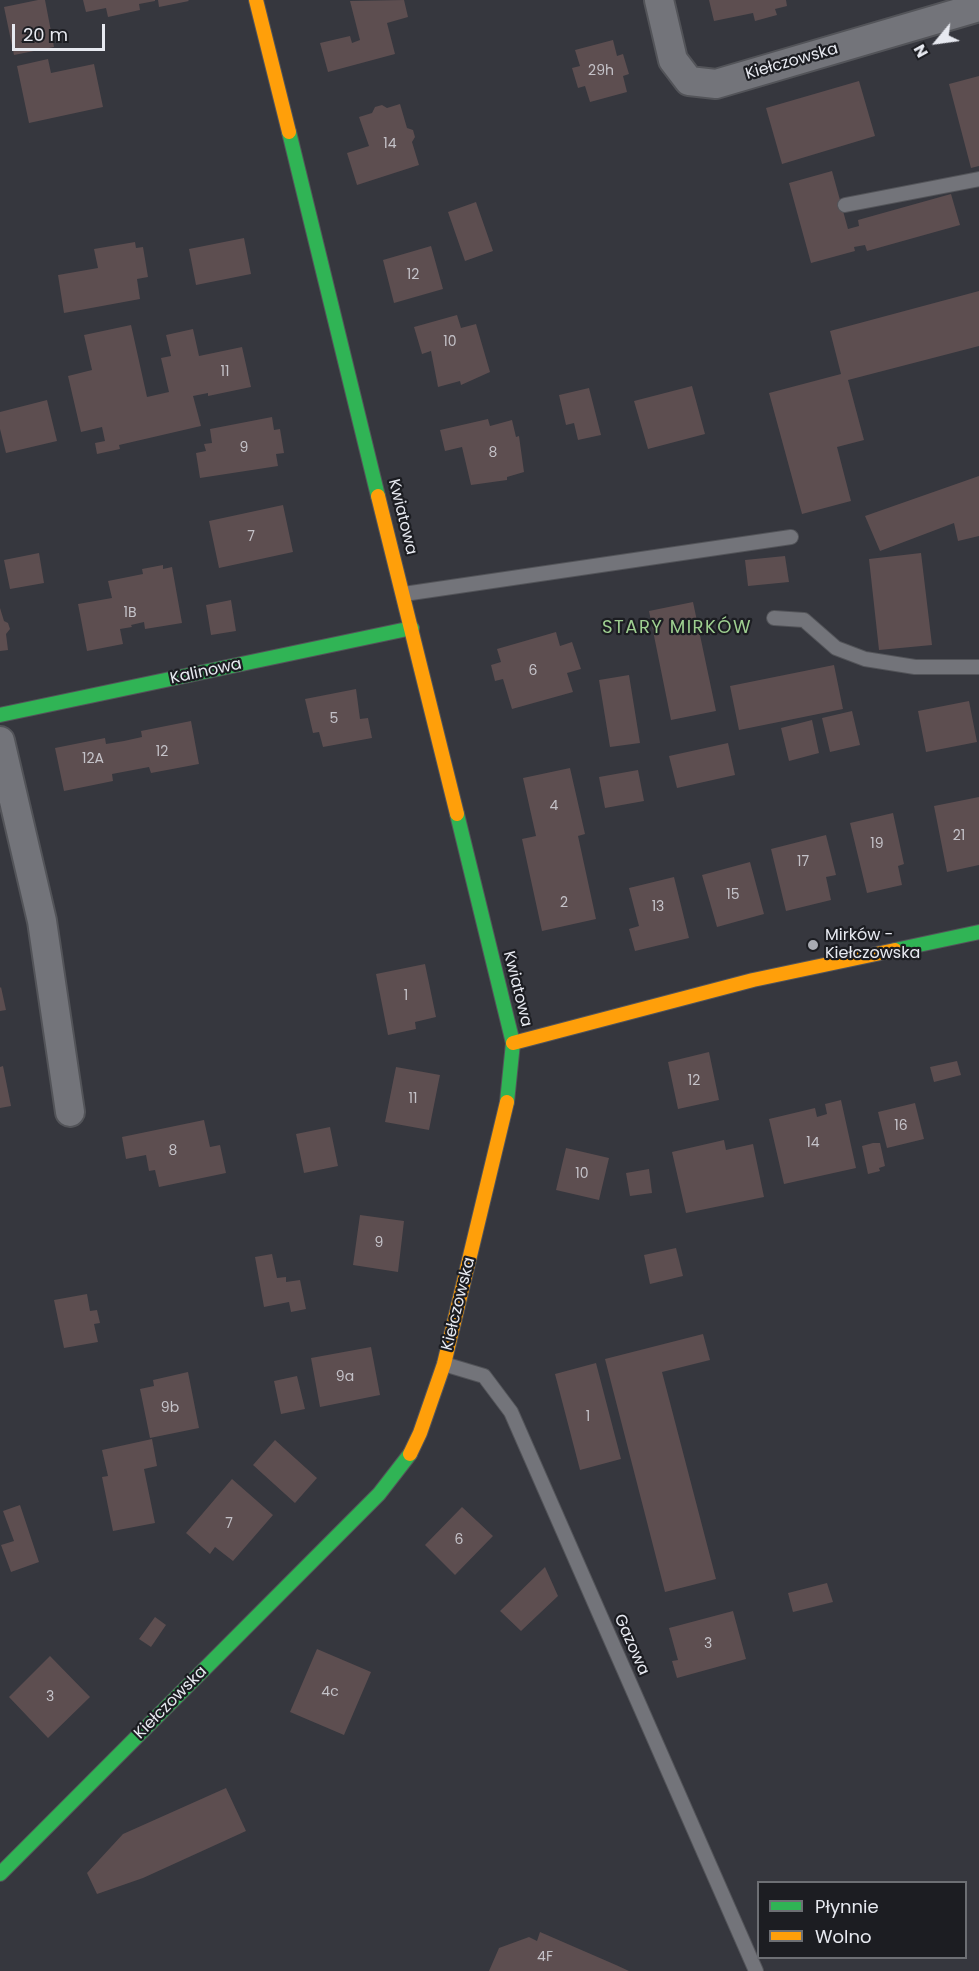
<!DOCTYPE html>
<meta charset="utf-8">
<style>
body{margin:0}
#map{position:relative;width:979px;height:1971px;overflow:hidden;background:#36373e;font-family:Poppins,sans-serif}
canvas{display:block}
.legend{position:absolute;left:757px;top:1881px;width:210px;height:78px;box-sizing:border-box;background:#1c1d22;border:2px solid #6d6f74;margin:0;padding:8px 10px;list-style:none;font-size:18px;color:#e7e9f0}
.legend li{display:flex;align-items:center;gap:12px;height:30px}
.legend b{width:30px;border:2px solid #6d6f74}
.north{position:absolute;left:907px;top:12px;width:60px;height:60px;-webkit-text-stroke:4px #1c1d22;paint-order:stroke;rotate:241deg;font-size:16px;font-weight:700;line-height:24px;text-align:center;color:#e7e9f0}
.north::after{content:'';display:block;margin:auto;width:21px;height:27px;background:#e7e9f0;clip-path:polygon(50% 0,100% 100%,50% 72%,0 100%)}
.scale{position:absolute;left:12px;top:24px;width:93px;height:27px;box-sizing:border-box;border:3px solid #e7e9f0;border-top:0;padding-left:8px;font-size:18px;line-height:21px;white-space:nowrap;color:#e7e9f0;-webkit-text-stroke:4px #1c1d22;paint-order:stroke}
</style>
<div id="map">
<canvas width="979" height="1971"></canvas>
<ul class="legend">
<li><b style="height:8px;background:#30b455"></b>Płynnie</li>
<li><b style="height:8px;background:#ff9f0a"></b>Wolno</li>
</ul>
<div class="north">N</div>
<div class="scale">20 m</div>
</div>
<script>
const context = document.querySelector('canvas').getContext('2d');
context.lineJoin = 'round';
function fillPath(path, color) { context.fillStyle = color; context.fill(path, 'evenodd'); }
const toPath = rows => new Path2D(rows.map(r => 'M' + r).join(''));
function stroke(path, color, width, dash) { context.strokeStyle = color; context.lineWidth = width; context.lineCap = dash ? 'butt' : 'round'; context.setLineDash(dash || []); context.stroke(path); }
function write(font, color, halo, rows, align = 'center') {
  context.font = font + ' Poppins,sans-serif'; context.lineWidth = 4.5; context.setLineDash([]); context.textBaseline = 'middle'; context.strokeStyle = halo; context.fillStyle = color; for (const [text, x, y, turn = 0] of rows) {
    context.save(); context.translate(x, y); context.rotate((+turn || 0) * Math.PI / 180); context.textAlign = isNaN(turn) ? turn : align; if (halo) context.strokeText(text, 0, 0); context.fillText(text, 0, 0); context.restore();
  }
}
const building = toPath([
 [38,0,45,0,54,47,14,55,4,7],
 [83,0,155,0,155,1,139,4,140,10,108,17,106,8,86,12],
 [158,0,188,0,189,1,159,7],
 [404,0,408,17,387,23,395,54,328,72,320,43,350,36,352,43,360,40,350,1],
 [709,0,786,0,787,6,775,9,777,15,755,21,753,13,714,21],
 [613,40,617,56,623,54,629,74,623,76,627,92,590,102,585,86,578,88,572,68,580,66,575,50],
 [48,59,51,73,94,64,103,107,29,123,17,66],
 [979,76,979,166,971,168,949,84],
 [859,81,875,136,782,164,766,108],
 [400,104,407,128,413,130,415,137,412,142,419,165,357,185,347,153,369,146,359,117,372,113,375,107,382,105,387,108],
 [832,171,848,229,859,226,858,220,951,194,960,225,867,251,865,245,854,247,855,251,811,263,789,183],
 [476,202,493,251,465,261,448,212],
 [244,238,251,274,196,285,189,249],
 [135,242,136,248,143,247,148,277,137,279,140,299,64,313,58,275,98,268,94,249],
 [431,246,443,289,394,303,383,260],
 [979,291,979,346,848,380,864,440,837,447,851,501,802,514,769,393,841,374,830,331],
 [457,315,461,328,476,324,490,372,461,385,460,381,438,387,431,351,422,354,414,327],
 [131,325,147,397,169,392,161,358,171,356,166,335,193,329,199,356,242,347,251,387,208,396,208,393,193,396,201,426,119,445,120,449,97,454,95,443,105,441,102,427,81,432,68,376,92,370,84,335],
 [692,386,705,434,648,449,634,401],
 [589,388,601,435,578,440,574,423,566,425,559,395],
 [47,400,57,441,6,453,0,429,0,412],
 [272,417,274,430,280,429,284,453,276,454,278,466,200,478,196,453,206,451,204,444,212,443,210,429],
 [488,419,490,426,512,420,516,437,519,436,524,472,507,477,507,480,471,485,462,447,445,451,440,430],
 [979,476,979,536,958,541,954,523,880,551,865,516],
 [283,505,293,552,219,568,209,521],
 [39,553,44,583,10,589,4,560],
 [921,553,932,645,879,650,869,559],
 [785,556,789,582,748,586,745,560],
 [163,565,163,569,172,567,182,623,145,629,144,622,131,625,132,627,120,629,123,644,87,651,78,604,112,598,108,581,143,574,142,569],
 [231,600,236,631,211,635,206,605],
 [693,602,716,711,671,720,649,611],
 [0,608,4,621,8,623,10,629,6,634,8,650,0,651],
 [556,632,560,646,572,642,581,669,567,673,573,692,512,709,503,679,495,681,491,665,501,662,497,649],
 [834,665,843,709,739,730,730,686],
 [629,675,640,743,610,747,599,680],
 [356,689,360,719,368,718,372,738,323,747,319,732,313,733,305,699],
 [969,701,977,742,926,752,918,711],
 [852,711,860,745,830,752,822,718],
 [812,720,819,753,789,761,781,728],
 [191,721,199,764,151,773,149,767,112,774,113,781,64,791,55,748,105,738,106,744,124,741,142,737,141,731],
 [728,743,735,775,677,788,669,756],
 [570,768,585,834,578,836,596,919,542,931,522,839,536,836,523,778],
 [638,770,644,801,605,808,599,777],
 [979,797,979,865,947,872,934,806],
 [893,813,904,864,898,866,902,885,867,893,850,823],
 [826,835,836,875,826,877,831,900,786,911,771,849],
 [750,862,764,914,717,927,702,875],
 [674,877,689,938,635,951,629,929,639,926,629,888],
 [425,964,436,1017,415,1022,416,1029,388,1035,376,974],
 [1,987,6,1010,0,1011,0,988],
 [709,1052,719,1100,678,1109,668,1062],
 [957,1061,961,1075,934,1082,930,1067],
 [3,1066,11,1106,0,1108,0,1067],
 [396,1067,440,1075,429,1130,385,1122],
 [841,1100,856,1168,784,1184,769,1119,815,1108,817,1117,827,1114,825,1104],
 [915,1103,924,1139,887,1148,878,1112],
 [204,1120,210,1147,220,1145,226,1173,159,1187,155,1170,149,1171,146,1155,126,1159,122,1137],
 [330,1127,338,1166,304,1173,296,1134],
 [724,1140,726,1150,753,1144,764,1197,686,1213,672,1152],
 [873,1143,880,1143,885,1166,879,1168,880,1171,868,1174,862,1146],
 [566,1148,609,1158,599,1200,556,1190],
 [649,1169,652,1193,630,1196,626,1173],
 [360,1215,404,1221,398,1272,353,1265],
 [676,1248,683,1276,650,1284,644,1255],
 [272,1254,277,1278,286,1277,286,1282,300,1280,306,1309,291,1312,289,1302,264,1307,255,1257],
 [87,1294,90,1311,97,1310,100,1323,94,1324,98,1342,64,1348,54,1300],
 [703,1334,710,1360,662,1372,716,1579,665,1592,605,1359],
 [371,1347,380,1395,320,1407,311,1358],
 [596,1363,621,1459,580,1470,555,1374],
 [188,1372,199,1428,150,1438,140,1389,154,1386,153,1380],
 [297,1376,305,1409,281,1414,274,1381],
 [152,1439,157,1466,144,1469,155,1523,113,1531,102,1477,108,1476,102,1450],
 [275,1440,317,1478,295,1503,253,1465],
 [232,1479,273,1515,233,1561,215,1547,210,1554,186,1533],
 [20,1505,39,1562,11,1572,1,1545,14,1541,3,1511],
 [462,1507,493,1536,455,1575,425,1545],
 [545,1567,558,1596,521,1631,500,1611],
 [827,1583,833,1602,793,1612,788,1593],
 [733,1611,746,1659,677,1678,672,1661,678,1660,669,1628],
 [155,1617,166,1625,151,1647,139,1639],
 [317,1649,371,1672,344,1735,290,1712],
 [50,1656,90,1697,48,1738,9,1697],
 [226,1788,246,1831,143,1878,97,1894,87,1873,123,1834],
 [540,1932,616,1965,629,1971,489,1971,499,1948,529,1937,537,1941]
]);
const lane = toPath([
 [845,205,979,179],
 [404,594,791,537],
 [774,618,804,620,836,648,865,659,915,667,979,667],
 [444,1364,484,1376,511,1412,756,1971]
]);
const street = toPath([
 [659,0,673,60,689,81,716,84,979,7],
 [0,741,42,921,70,1112]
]);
const fast = toPath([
 [289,132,378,496],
 [0,715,412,628],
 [457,814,513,1043,507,1102],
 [895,950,979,932],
 [0,1874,379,1494,410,1454]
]);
const slow = toPath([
 [256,0,289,132],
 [378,496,457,814],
 [513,1043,753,980,895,950],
 [410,1454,420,1433,444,1364,507,1102]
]);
const markers = [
 [813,945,6,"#a9abb2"]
];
const numberNames = [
 ["29h",601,71],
 ["14",390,144],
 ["12",413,275],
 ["10",450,342],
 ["11",225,372],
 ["9",244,448],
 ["8",493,453],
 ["7",251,537],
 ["1B",130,613],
 ["6",533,671],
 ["5",334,719],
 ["12",162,752],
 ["12A",93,759],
 ["4",554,806],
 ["21",959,836],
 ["19",877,844],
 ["17",803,862],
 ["15",733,895],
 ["2",564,903],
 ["13",658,907],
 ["1",406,996],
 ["12",694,1081],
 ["11",413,1099],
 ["16",901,1126],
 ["14",813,1143],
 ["8",173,1151],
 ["10",582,1174],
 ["9",379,1243],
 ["9a",345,1377],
 ["9b",170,1408],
 ["1",588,1417],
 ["7",229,1524],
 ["6",459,1540],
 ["3",708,1644],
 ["4c",330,1692],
 ["3",50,1697],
 ["4F",545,1957]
];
const streetNames = [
 ["Kiełczowska",792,62,-16],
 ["Kwiatowa",402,517,76],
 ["Kalinowa",206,672,-12],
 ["Kwiatowa",517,989,76],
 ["Kiełczowska",459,1304,-76],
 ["Gazowa",631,1645,66],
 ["Kiełczowska",171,1703,-45]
];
const poiNames = [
 ["Mirków -",825,936],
 ["Kiełczowska",825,954]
];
const neighbourhoodNames = [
 ["STARY MIRKÓW",677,628]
];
fillPath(building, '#5d4e50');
stroke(lane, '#535459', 16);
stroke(street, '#535459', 32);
stroke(fast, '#535459', 16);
stroke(slow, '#535459', 16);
stroke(lane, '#73747a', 14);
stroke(street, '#73747a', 28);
stroke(fast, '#30b455', 14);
stroke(slow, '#ff9f0a', 14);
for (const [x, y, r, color] of markers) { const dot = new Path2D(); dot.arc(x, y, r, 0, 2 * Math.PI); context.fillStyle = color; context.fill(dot); stroke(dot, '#1c1d22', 2); }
write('14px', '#c4c2c8', null, numberNames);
write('16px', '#e7e9f0', '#1c1d22', streetNames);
write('16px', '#e7e9f0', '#1c1d22', poiNames, 'left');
context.letterSpacing = '1.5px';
write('18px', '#9ecf90', '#1c1d22', neighbourhoodNames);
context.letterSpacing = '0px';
</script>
